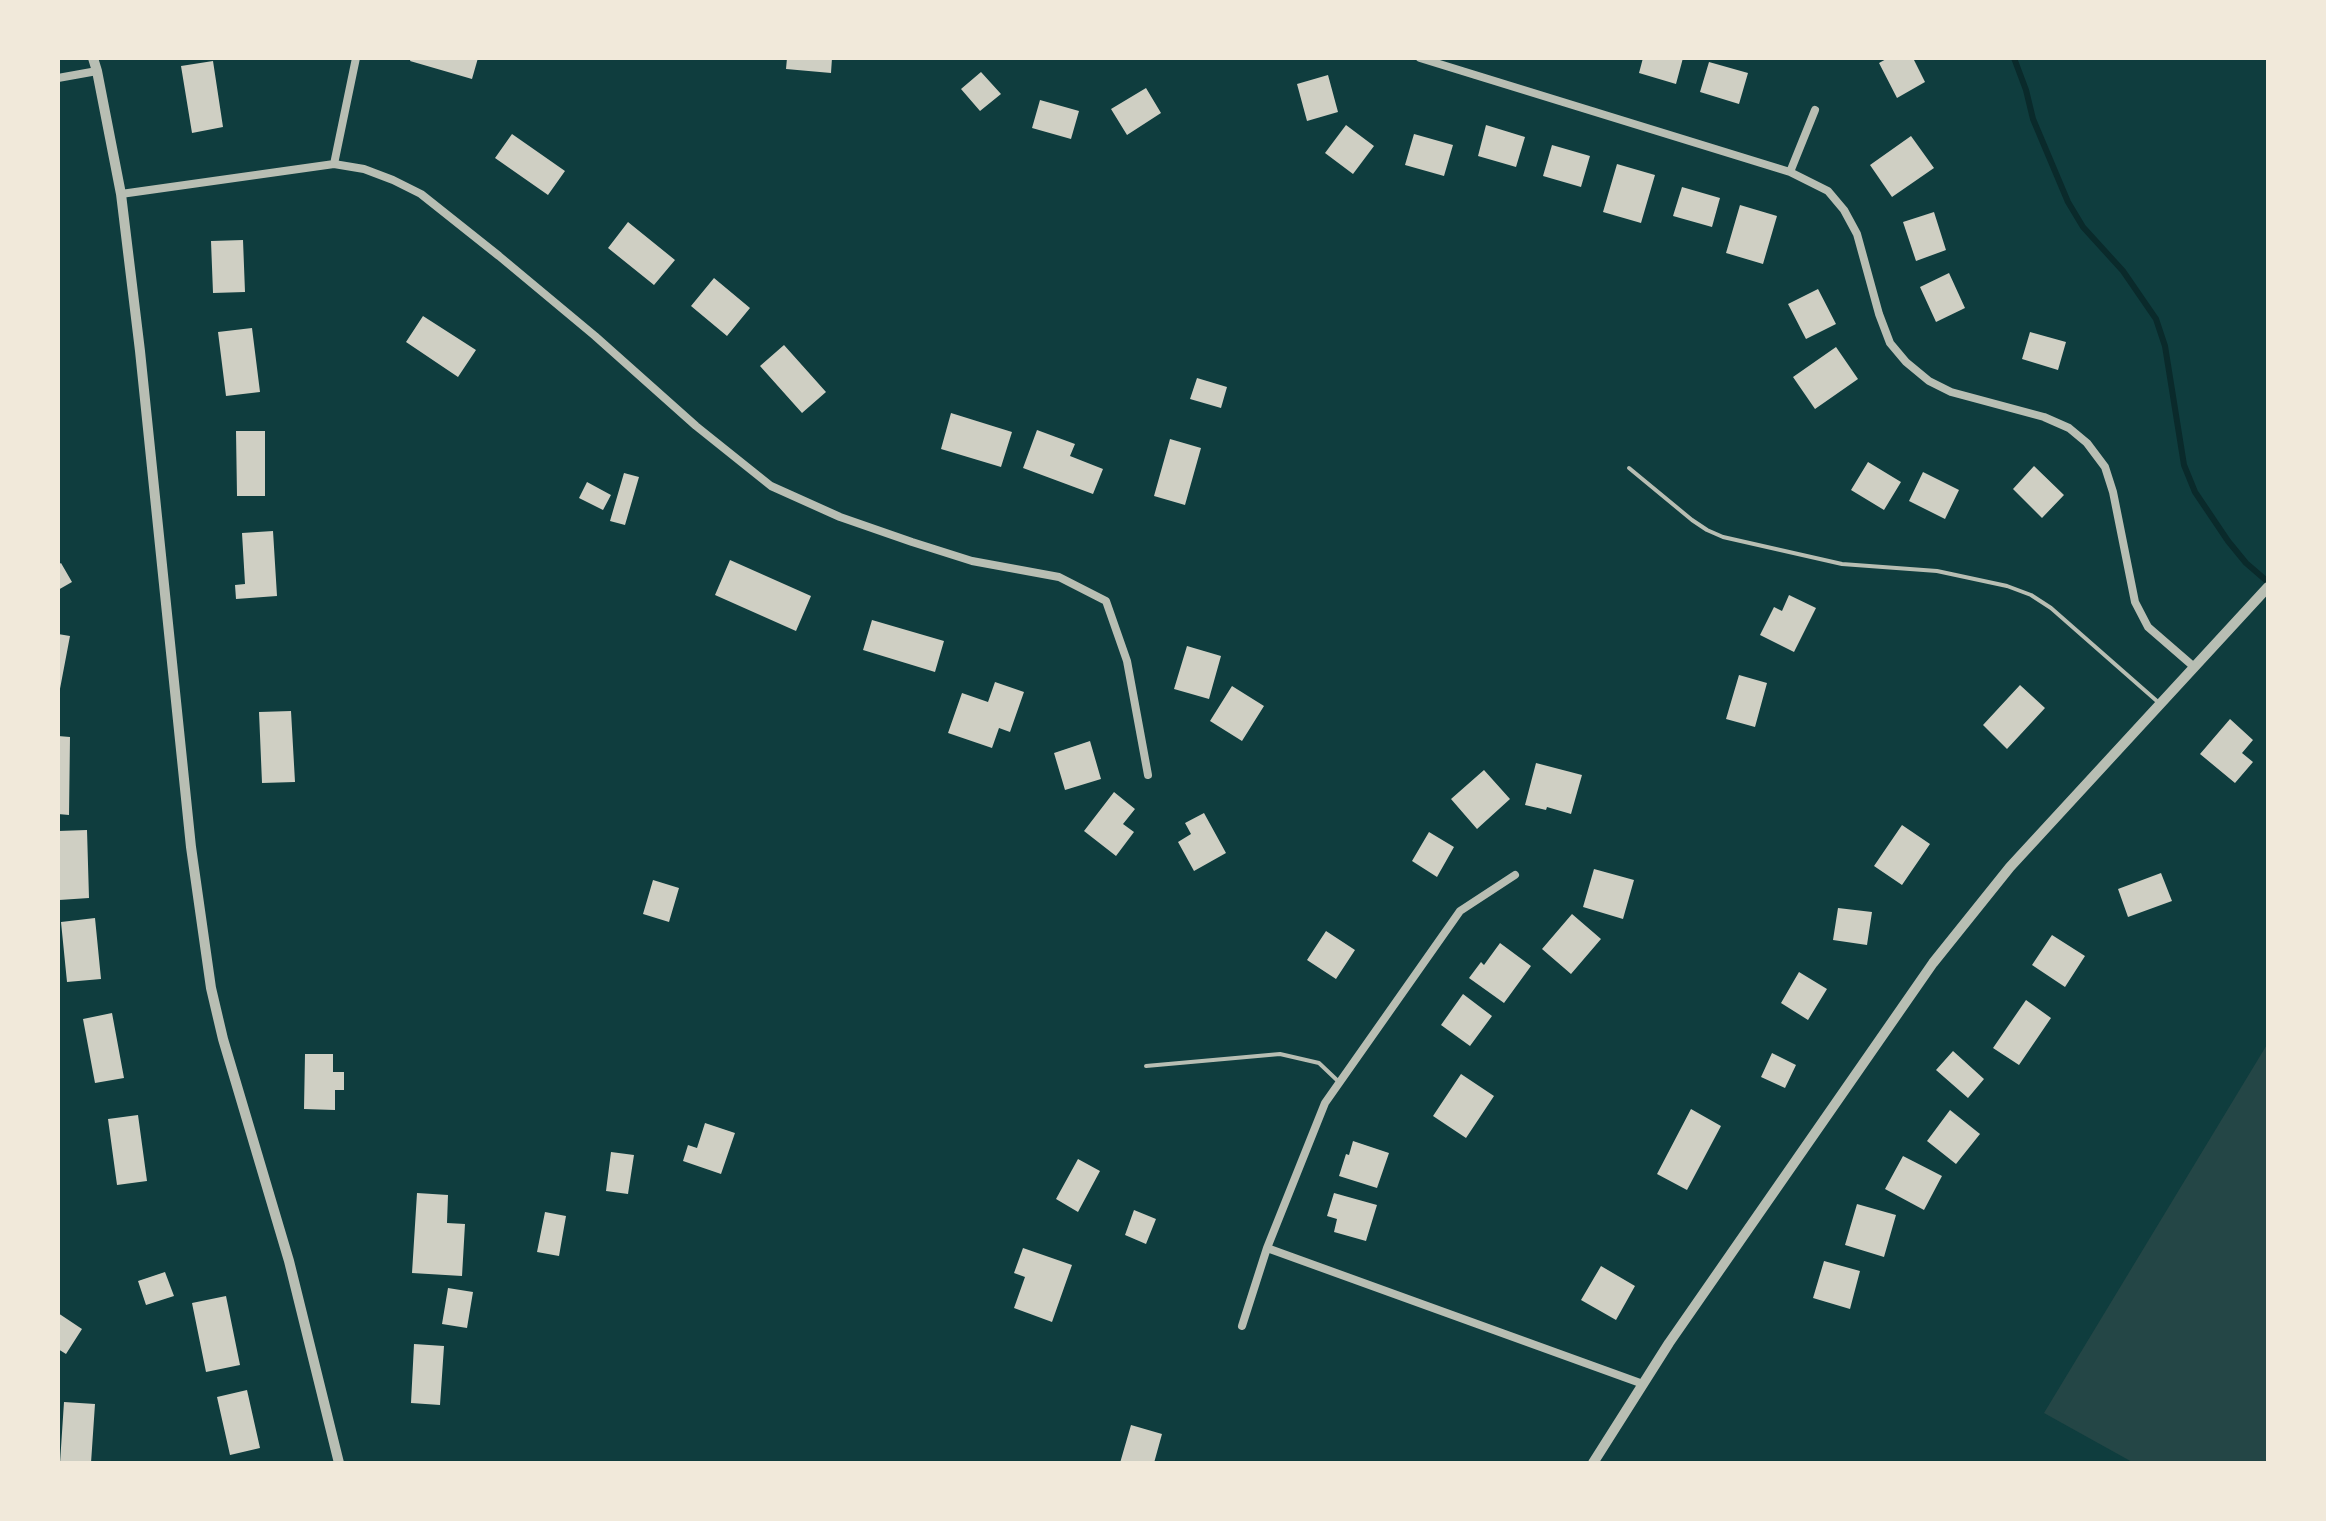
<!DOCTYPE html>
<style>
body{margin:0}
#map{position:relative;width:2326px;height:1521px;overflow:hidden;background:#0f3d3e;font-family:"Fira Sans Condensed",sans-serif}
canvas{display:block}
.frame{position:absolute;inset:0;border:60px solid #f1e9da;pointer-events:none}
</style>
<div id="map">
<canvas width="2326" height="1521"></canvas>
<div class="frame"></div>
</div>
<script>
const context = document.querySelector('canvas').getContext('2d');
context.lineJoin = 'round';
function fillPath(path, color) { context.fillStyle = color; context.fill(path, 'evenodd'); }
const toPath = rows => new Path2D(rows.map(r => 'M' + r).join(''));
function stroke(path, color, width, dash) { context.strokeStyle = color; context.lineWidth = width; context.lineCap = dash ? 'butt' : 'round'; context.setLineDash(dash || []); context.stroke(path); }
const green = toPath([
 [2268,1043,2268,1463,2134,1463,2044,1413]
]);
const stream = toPath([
 [2014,58,2026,90,2033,119,2068,202,2083,227,2123,271,2156,319,2165,346,2184,465,2195,492,2228,541,2246,563,2268,582]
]);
const building = toPath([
 [411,58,478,58,472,79,410,61],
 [787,58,832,58,831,73,786,69],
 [1643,58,1683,58,1676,84,1639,73],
 [1888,58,1913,58,1925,82,1897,98,1879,63],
 [213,61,223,127,192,133,181,66],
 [1709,62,1748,73,1739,104,1700,92],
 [981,72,1001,94,980,111,961,89],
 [1328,75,1338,112,1307,121,1297,84],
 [1146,88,1161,113,1127,135,1111,109],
 [1040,100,1079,111,1071,139,1032,128],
 [1346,125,1374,146,1353,174,1325,153],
 [1486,125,1525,137,1516,167,1478,156],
 [512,134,565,171,548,195,495,158],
 [1414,134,1453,145,1444,176,1405,165],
 [1911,136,1934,168,1892,197,1870,165],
 [1552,145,1590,156,1581,187,1543,176],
 [1617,164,1655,175,1641,223,1603,212],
 [1682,187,1720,198,1712,227,1673,216],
 [1740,205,1777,216,1763,264,1726,253],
 [1934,212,1946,250,1916,261,1903,222],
 [628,222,675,260,654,285,608,248],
 [243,240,245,292,213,293,211,241],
 [1949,273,1965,308,1936,322,1920,287],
 [714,278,750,308,727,336,691,306],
 [1818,289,1836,324,1806,339,1788,304],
 [423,316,476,350,458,377,406,342],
 [252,328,260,392,226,396,218,332],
 [2030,332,2066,342,2058,370,2022,359],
 [784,345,826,392,802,413,760,366],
 [1836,347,1858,379,1815,409,1793,377],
 [1197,378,1227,387,1221,408,1190,399],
 [951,413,1012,432,1001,467,941,449],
 [1037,430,1075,444,1070,456,1103,469,1093,494,1023,468],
 [236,431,265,431,265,496,237,496],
 [1170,439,1201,448,1185,505,1154,496],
 [1868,462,1901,482,1884,510,1851,490],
 [2034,466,2064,495,2042,518,2013,489],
 [1923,472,1959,490,1945,519,1909,501],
 [624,473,639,477,625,525,610,521],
 [587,482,611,495,603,510,579,498],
 [273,531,277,596,236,599,235,585,245,584,242,533],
 [730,560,811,596,796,631,715,595],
 [61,563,72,582,58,590,58,565],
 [1789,595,1816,608,1794,652,1760,635,1774,607,1782,611],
 [872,620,944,641,935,672,863,650],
 [58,634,70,636,59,694,58,694],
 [1187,646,1221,656,1209,699,1174,689],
 [1739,675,1767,683,1755,727,1726,719],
 [995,682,1024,692,1010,732,999,728,992,748,948,733,962,693,988,702],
 [2020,685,2045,708,2007,749,1983,725],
 [1232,686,1264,706,1242,741,1210,721],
 [291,711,295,782,262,783,259,712],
 [2230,719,2253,740,2242,753,2253,762,2235,783,2200,754],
 [58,736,70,737,69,815,58,814],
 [1090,741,1101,779,1065,790,1054,753],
 [1536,763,1582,775,1571,814,1547,807,1546,810,1525,805],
 [1484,770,1510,799,1477,829,1451,799],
 [1114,792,1135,809,1123,824,1134,832,1116,856,1084,831],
 [1204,813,1226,853,1194,871,1178,842,1191,834,1185,823],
 [1902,825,1930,844,1902,885,1874,866],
 [87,830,89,898,59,900,58,831],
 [1429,832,1454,847,1437,877,1412,861],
 [1594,869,1634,880,1623,919,1583,907],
 [2161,873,2172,901,2128,917,2118,889],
 [653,880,679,888,669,922,643,914],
 [1838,908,1872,912,1867,945,1833,940],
 [1572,914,1601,939,1571,974,1542,949],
 [95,918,101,979,67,982,61,922],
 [1326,931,1355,950,1336,979,1307,960],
 [2052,935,2085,956,2065,987,2032,965],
 [1500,943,1531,966,1504,1003,1469,978,1481,962,1484,965],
 [1799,972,1827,989,1808,1020,1781,1003],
 [1463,994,1492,1016,1470,1046,1441,1025],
 [2026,1000,2051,1018,2019,1065,1993,1048],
 [112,1013,124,1078,95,1083,83,1019],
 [1953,1051,1984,1079,1968,1098,1936,1070],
 [1772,1053,1796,1065,1785,1088,1761,1077],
 [305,1054,333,1054,333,1072,344,1072,344,1090,335,1090,335,1110,304,1109],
 [1461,1074,1494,1096,1466,1138,1433,1116],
 [1691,1109,1721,1126,1687,1190,1657,1174],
 [1950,1110,1980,1134,1956,1164,1927,1141],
 [138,1115,147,1181,117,1185,108,1119],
 [705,1123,735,1133,721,1174,683,1161,688,1145,697,1148],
 [1353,1141,1389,1153,1377,1188,1339,1176,1346,1154,1349,1155],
 [611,1152,634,1155,628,1194,606,1191],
 [1903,1156,1942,1176,1924,1210,1885,1189],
 [1078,1159,1100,1171,1078,1212,1056,1199],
 [417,1193,448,1195,447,1223,465,1224,462,1276,412,1273],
 [1334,1193,1377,1205,1366,1241,1334,1232,1337,1219,1327,1216],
 [1857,1204,1896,1215,1884,1257,1845,1245],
 [1134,1210,1156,1219,1146,1244,1125,1235],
 [545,1212,566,1216,559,1256,537,1252],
 [1023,1248,1072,1265,1052,1322,1014,1308,1025,1277,1014,1273],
 [1824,1261,1860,1271,1850,1309,1813,1298],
 [1601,1266,1635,1286,1616,1320,1581,1300],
 [165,1272,174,1296,146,1305,138,1281],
 [448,1288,473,1292,467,1328,442,1324],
 [226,1296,240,1365,206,1372,192,1303],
 [58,1313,82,1329,66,1354,58,1349],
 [414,1344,444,1346,440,1405,411,1403],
 [247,1390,260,1448,230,1455,217,1397],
 [64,1402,95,1404,91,1463,60,1463],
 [1131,1425,1162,1434,1154,1463,1120,1463]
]);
const service = toPath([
 [1629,468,1692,520,1707,530,1723,537,1842,564,1937,571,2007,586,2031,595,2051,608,2158,702],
 [1146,1066,1280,1054,1319,1063,1339,1082]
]);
const minor = toPath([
 [1420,58,1790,172,1828,191,1844,210,1857,234,1879,314,1890,343,1906,362,1929,381,1951,392,2044,417,2069,428,2087,443,2105,467,2113,492,2135,602,2148,627,2193,666],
 [58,78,97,71],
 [334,164,356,58],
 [1790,172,1815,110],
 [121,194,334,164,364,169,393,180,421,194,499,256,595,336,696,426,771,486,840,517,912,542,972,561,1059,577,1106,601,1127,661,1148,775],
 [1267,1248,1643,1384],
 [1242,1326,1267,1248,1325,1103,1460,911,1515,875]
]);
const tertiary = toPath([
 [93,58,97,71,121,194,140,351,191,847,211,988,223,1039,289,1261,339,1463],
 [1593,1463,1669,1343,1933,963,2010,867,2268,587]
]);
fillPath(green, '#244646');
stroke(stream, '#0a2a2b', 6);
fillPath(building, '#cfcfc3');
stroke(service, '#b8beb3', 4);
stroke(minor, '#b8beb3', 8);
stroke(tertiary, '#b8beb3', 10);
</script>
